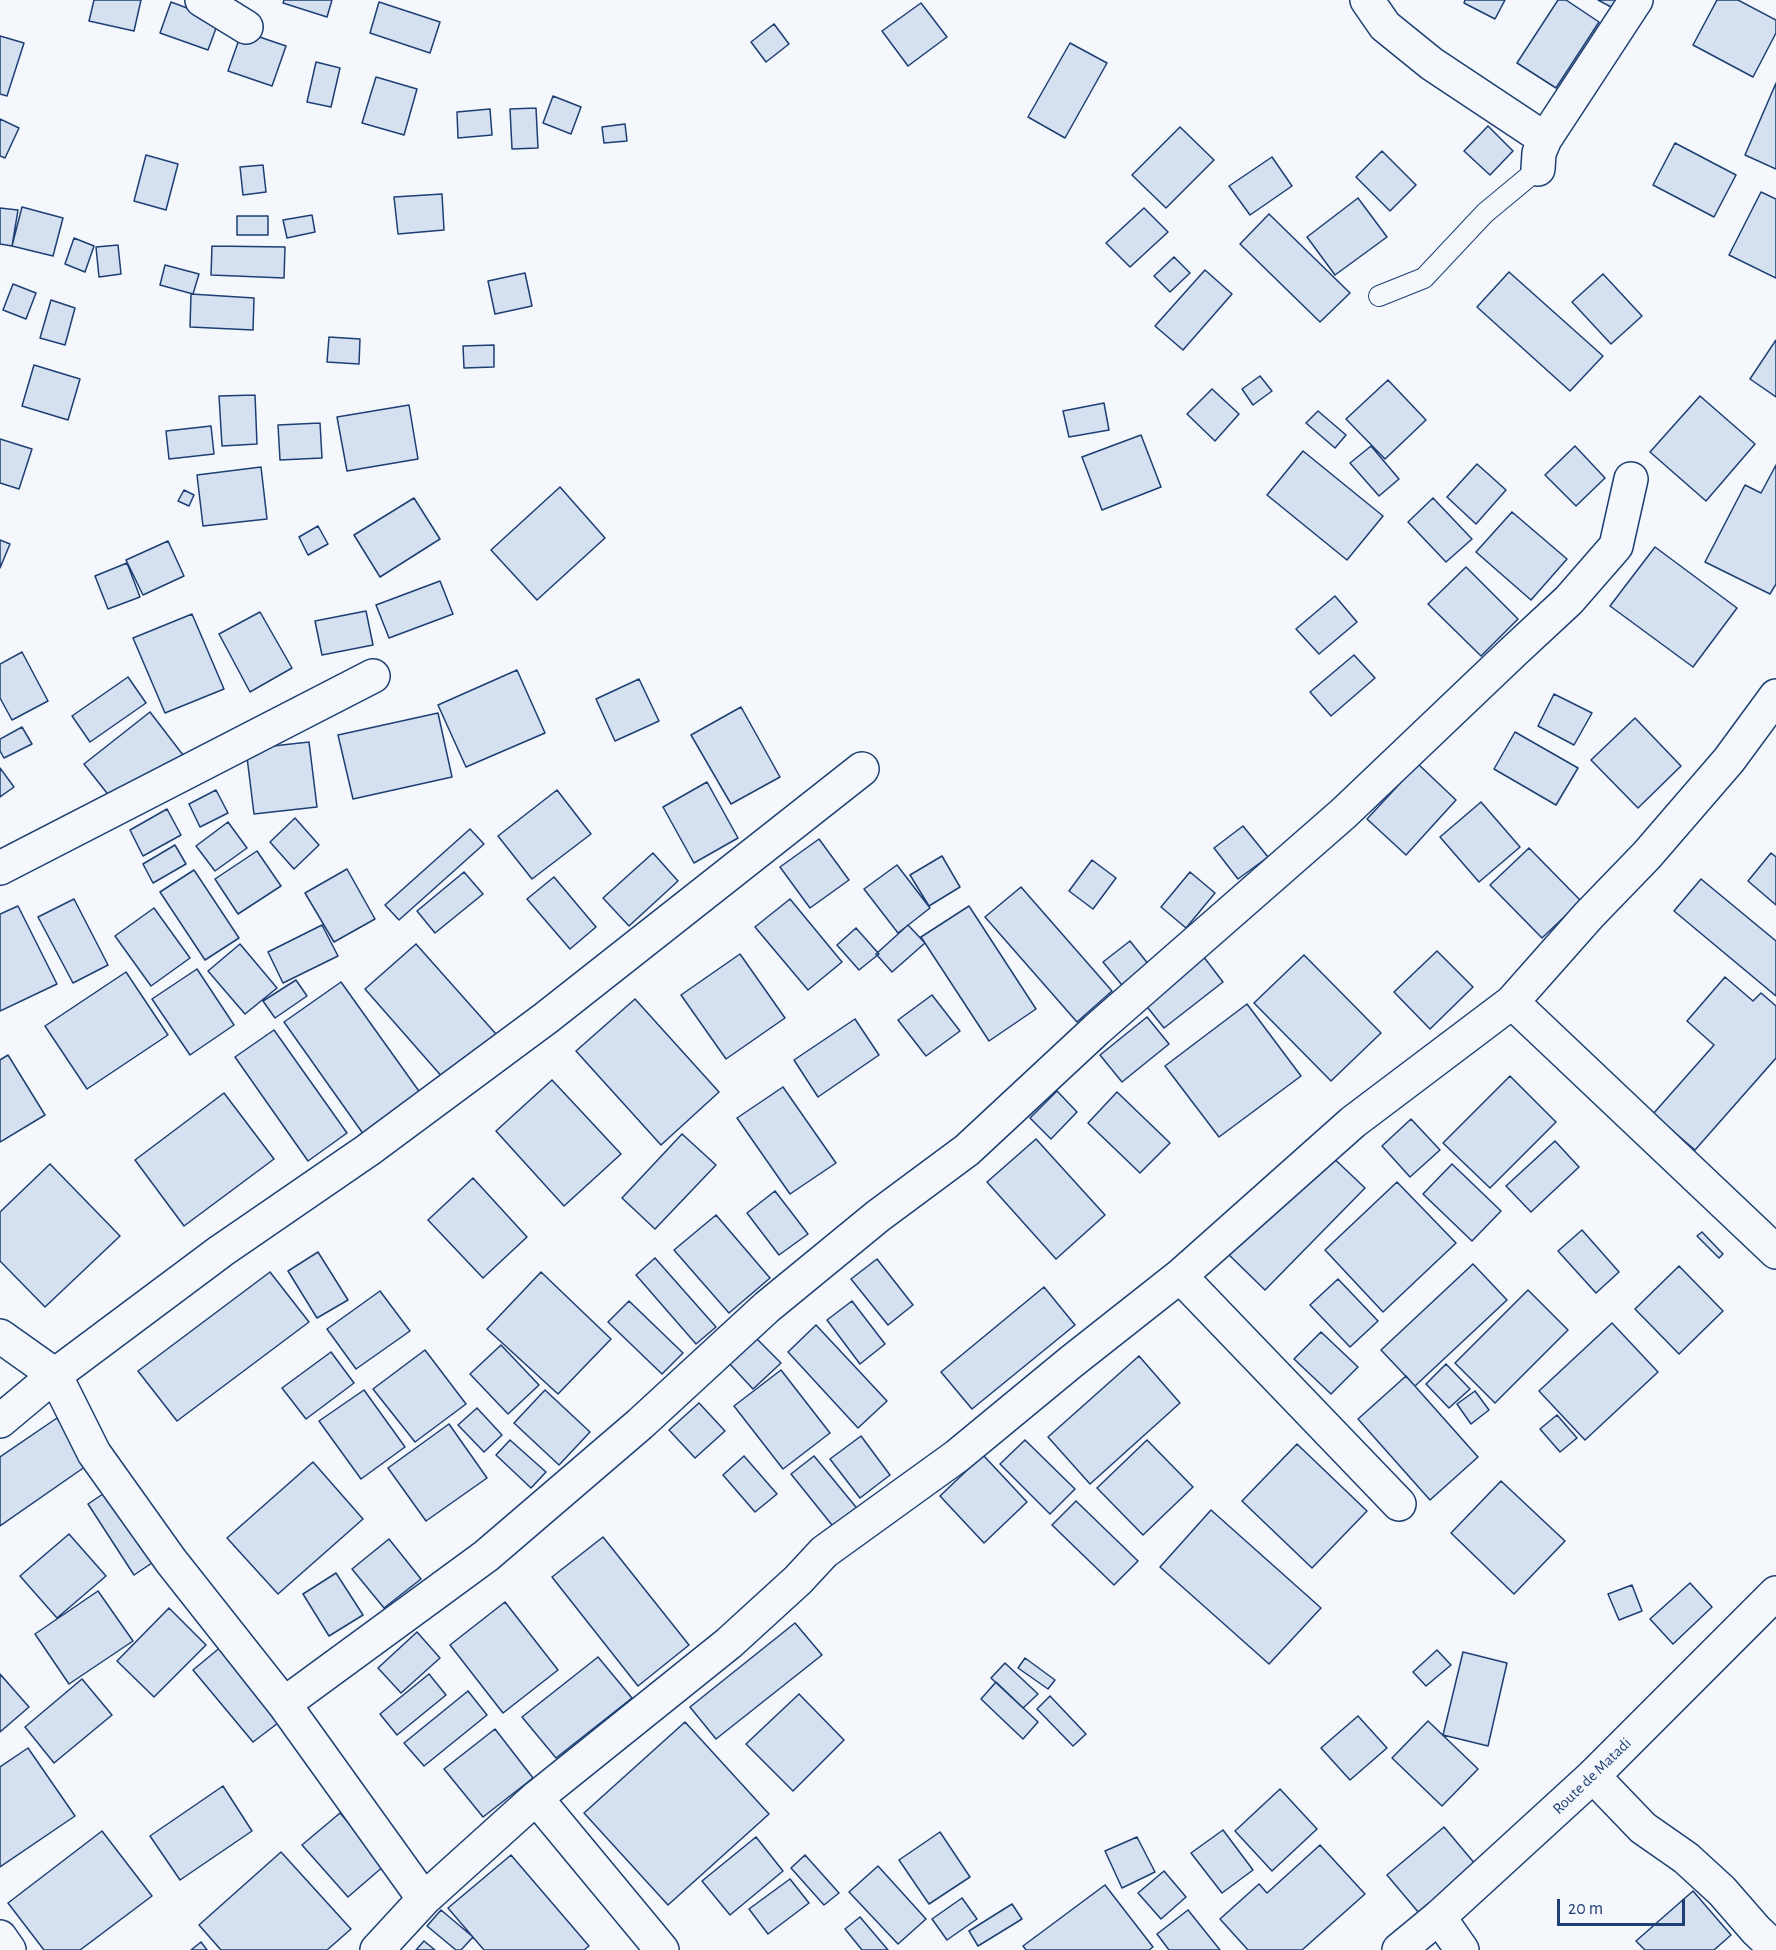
<!DOCTYPE html>
<style>
body{margin:0}
#map{position:relative;width:1776px;height:1950px;overflow:hidden;background:#f4f7fb;font-family:"Alegreya Sans",sans-serif}
canvas{display:block}
.scale{position:absolute;left:1557px;top:1899px;width:128px;height:27px;box-sizing:border-box;border:3px solid #1d3f73;border-top:0;padding-left:8px;font-size:18px;line-height:21px;white-space:nowrap;color:#1d3f73;-webkit-text-stroke:4px #f4f7fb;paint-order:stroke}
</style>
<div id="map">
<canvas width="1776" height="1950"></canvas>
<div class="scale">20 m</div>
</div>
<script>
const context = document.querySelector('canvas').getContext('2d');
context.lineJoin = 'round';
function fillPath(path, color) { context.fillStyle = color; context.fill(path, 'evenodd'); }
const toPath = rows => new Path2D(rows.map(r => 'M' + r).join(''));
function stroke(path, color, width, dash) { context.strokeStyle = color; context.lineWidth = width; context.lineCap = dash ? 'butt' : 'round'; context.setLineDash(dash || []); context.stroke(path); }
function write(font, color, halo, rows, align = 'center') {
  context.font = font + ' "Alegreya Sans",sans-serif'; context.lineWidth = 4.5; context.setLineDash([]); context.textBaseline = 'middle'; context.strokeStyle = halo; context.fillStyle = color; for (const [text, x, y, turn = 0] of rows) {
    context.save(); context.translate(x, y); context.rotate((+turn || 0) * Math.PI / 180); context.textAlign = isNaN(turn) ? turn : align; if (halo) context.strokeText(text, 0, 0); context.fillText(text, 0, 0); context.restore();
  }
}
const building = toPath([
 [94,0,141,0,134,31,89,21,94,0],
 [284,0,332,0,327,17,283,3,284,0],
 [1465,0,1505,0,1495,19,1464,3,1465,0],
 [1558,0,1566,0,1599,22,1556,88,1517,63,1558,0],
 [1598,0,1617,0,1613,8,1598,0],
 [1717,0,1738,0,1776,20,1776,33,1753,77,1693,45,1717,0],
 [171,2,219,20,208,50,160,33,171,2],
 [379,2,440,22,430,53,370,33,379,2],
 [921,3,947,37,908,66,882,31,921,3],
 [774,24,789,44,766,62,751,42,774,24],
 [242,31,286,46,272,86,228,71,242,31],
 [0,36,24,43,7,96,0,94,0,36],
 [1070,43,1107,63,1065,138,1028,117,1070,43],
 [316,62,340,68,331,107,307,102,316,62],
 [376,77,417,89,404,135,362,123,376,77],
 [1776,83,1776,169,1745,155,1776,83],
 [553,96,581,107,571,134,543,123,553,96],
 [536,108,538,148,512,149,510,109,536,108],
 [490,109,492,135,458,138,457,112,490,109],
 [0,119,19,128,5,158,0,156,0,119],
 [625,124,627,141,604,143,602,127,625,124],
 [1488,126,1513,151,1490,175,1464,151,1488,126],
 [1180,127,1214,160,1166,208,1132,175,1180,127],
 [1675,143,1736,175,1714,217,1653,185,1675,143],
 [1382,151,1416,185,1390,211,1356,177,1382,151],
 [146,155,178,164,166,210,134,201,146,155],
 [1272,157,1292,186,1250,215,1229,186,1272,157],
 [263,165,266,192,243,195,240,167,263,165],
 [1761,192,1776,199,1776,278,1729,255,1761,192],
 [442,194,444,230,398,234,394,197,442,194],
 [1358,198,1387,237,1335,275,1307,237,1358,198],
 [22,207,63,218,53,256,12,246,22,207],
 [0,208,18,210,12,246,0,244,0,208],
 [1144,208,1168,232,1130,267,1106,243,1144,208],
 [1269,214,1350,293,1320,322,1240,244,1269,214],
 [312,215,315,232,287,238,283,220,312,215],
 [237,216,268,216,268,235,237,235,237,216],
 [74,238,94,246,85,272,65,264,74,238],
 [118,245,121,274,99,277,96,247,118,245],
 [212,246,285,247,284,278,211,275,212,246],
 [1174,257,1190,273,1170,292,1154,276,1174,257],
 [165,265,199,274,193,294,160,285,165,265],
 [1205,270,1232,294,1183,350,1155,326,1205,270],
 [1509,272,1603,356,1570,391,1477,307,1509,272],
 [525,273,532,306,495,314,488,281,525,273],
 [1603,274,1642,316,1611,344,1572,302,1603,274],
 [13,284,36,293,26,319,3,310,13,284],
 [191,294,254,298,253,330,190,327,191,294],
 [51,300,75,308,65,345,40,338,51,300],
 [329,337,360,339,359,364,327,362,329,337],
 [1776,340,1776,397,1750,379,1776,340],
 [494,345,494,367,464,368,463,346,494,345],
 [34,365,80,379,68,420,22,406,34,365],
 [1260,376,1272,391,1253,405,1242,389,1260,376],
 [1388,380,1426,420,1385,459,1346,419,1388,380],
 [1212,389,1239,414,1215,441,1187,414,1212,389],
 [255,395,257,444,222,446,219,396,255,395],
 [1700,396,1755,444,1706,501,1650,452,1700,396],
 [1104,403,1109,430,1069,437,1063,411,1104,403],
 [409,405,418,459,347,471,337,417,409,405],
 [1318,411,1346,435,1335,448,1306,423,1318,411],
 [320,423,322,458,280,460,278,425,320,423],
 [211,426,214,454,169,459,166,431,211,426],
 [1141,435,1161,487,1102,510,1082,457,1141,435],
 [0,439,32,449,19,489,0,483,0,439],
 [1371,446,1399,479,1379,496,1350,463,1371,446],
 [1575,446,1605,478,1576,506,1545,475,1575,446],
 [1303,451,1383,516,1347,560,1267,495,1303,451],
 [1477,464,1506,490,1476,524,1447,497,1477,464],
 [1776,465,1776,584,1770,594,1705,562,1745,485,1761,493,1776,465],
 [261,467,267,519,203,526,197,475,261,467],
 [560,487,605,538,537,600,491,550,560,487],
 [184,490,194,495,189,506,178,501,184,490],
 [414,498,440,539,380,577,354,535,414,498],
 [1433,498,1472,539,1446,562,1408,522,1433,498],
 [1512,512,1567,559,1531,600,1476,552,1512,512],
 [318,526,328,544,308,555,299,537,318,526],
 [0,540,10,544,0,568,0,540],
 [168,541,184,576,143,595,126,560,168,541],
 [1655,547,1737,608,1693,667,1610,606,1655,547],
 [127,563,140,597,108,609,95,576,127,563],
 [1466,567,1518,619,1481,656,1428,604,1466,567],
 [440,581,453,614,389,638,376,605,440,581],
 [1335,596,1357,622,1319,654,1296,629,1335,596],
 [366,611,373,645,322,655,315,621,366,611],
 [260,612,292,668,250,692,219,634,260,612],
 [192,614,224,689,165,713,133,638,192,614],
 [22,652,48,701,12,720,0,698,0,664,22,652],
 [1354,655,1375,678,1331,716,1310,692,1354,655],
 [517,670,545,733,466,767,438,705,517,670],
 [128,677,146,703,90,742,72,716,128,677],
 [639,679,659,721,615,741,596,699,639,679],
 [1554,694,1592,713,1574,745,1538,726,1554,694],
 [741,707,780,777,731,804,691,735,741,707],
 [150,712,183,755,118,807,84,764,150,712],
 [438,713,452,777,353,799,338,735,438,713],
 [1635,718,1681,766,1638,808,1591,760,1635,718],
 [22,727,32,744,4,758,0,751,0,739,22,727],
 [1515,732,1578,768,1556,805,1494,769,1515,732],
 [309,742,317,807,254,814,246,749,309,742],
 [1418,764,1456,800,1406,855,1367,819,1418,764],
 [0,768,14,787,0,797,0,768],
 [707,782,738,838,694,863,663,807,707,782],
 [216,790,228,813,200,827,189,804,216,790],
 [557,790,591,834,532,879,498,836,557,790],
 [1481,802,1520,847,1479,882,1440,837,1481,802],
 [167,809,181,835,143,856,130,830,167,809],
 [295,818,319,845,294,869,270,842,295,818],
 [228,822,247,848,215,871,196,846,228,822],
 [1243,826,1268,857,1238,879,1214,848,1243,826],
 [470,829,484,844,399,920,385,905,470,829],
 [819,839,849,880,810,908,780,867,819,839],
 [175,845,186,864,153,883,143,864,175,845],
 [1529,848,1581,901,1542,938,1490,885,1529,848],
 [257,851,281,886,238,914,215,879,257,851],
 [653,853,678,881,629,926,603,898,653,853],
 [1771,853,1776,857,1776,905,1748,881,1771,853],
 [942,856,960,887,929,906,910,875,942,856],
 [1092,860,1116,878,1093,909,1069,891,1092,860],
 [897,865,930,908,898,933,864,889,897,865],
 [347,869,375,919,334,942,305,893,347,869],
 [194,870,239,938,205,960,160,892,194,870],
 [464,872,483,894,435,933,417,911,464,872],
 [1190,872,1215,893,1186,928,1161,907,1190,872],
 [554,877,596,927,570,949,527,899,554,877],
 [1701,879,1776,941,1776,996,1674,911,1701,879],
 [1021,887,1112,991,1077,1022,985,917,1021,887],
 [74,899,108,965,73,983,38,917,74,899],
 [790,899,842,962,808,990,755,927,790,899],
 [18,906,57,984,0,1011,0,914,18,906],
 [969,906,1036,1009,989,1041,921,937,969,906],
 [154,908,190,958,151,986,115,936,154,908],
 [322,925,338,956,283,983,268,952,322,925],
 [908,925,925,943,892,972,876,954,908,925],
 [856,928,879,954,859,970,837,945,856,928],
 [1130,941,1153,970,1126,990,1103,962,1130,941],
 [240,944,277,988,245,1014,208,971,240,944],
 [416,944,496,1034,444,1079,365,989,416,944],
 [1437,951,1473,987,1430,1029,1394,992,1437,951],
 [740,954,785,1018,726,1059,681,995,740,954],
 [1304,955,1381,1033,1331,1081,1254,1003,1304,955],
 [1203,956,1223,982,1164,1028,1144,1003,1203,956],
 [197,969,234,1025,190,1055,152,999,197,969],
 [126,972,168,1035,87,1089,45,1026,126,972],
 [1725,977,1753,1001,1761,993,1776,1006,1776,1058,1695,1150,1653,1114,1714,1045,1687,1021,1725,977],
 [296,980,307,996,275,1018,263,1001,296,980],
 [341,982,421,1094,364,1135,284,1022,341,982],
 [932,995,960,1031,926,1056,898,1020,932,995],
 [635,999,719,1092,661,1145,576,1051,635,999],
 [1247,1004,1301,1076,1219,1137,1165,1066,1247,1004],
 [1147,1017,1169,1044,1122,1082,1100,1055,1147,1017],
 [855,1019,879,1055,818,1097,794,1060,855,1019],
 [274,1030,347,1133,308,1161,235,1057,274,1030],
 [8,1055,45,1115,0,1142,0,1060,8,1055],
 [1510,1076,1556,1122,1490,1188,1443,1143,1510,1076],
 [552,1080,621,1154,564,1206,496,1131,552,1080],
 [783,1087,836,1163,790,1194,737,1118,783,1087],
 [1057,1091,1077,1112,1051,1139,1030,1118,1057,1091],
 [1117,1092,1170,1143,1140,1173,1088,1123,1117,1092],
 [224,1093,274,1159,184,1226,135,1160,224,1093],
 [1411,1119,1440,1150,1410,1177,1382,1146,1411,1119],
 [682,1134,716,1165,655,1229,622,1198,682,1134],
 [1036,1139,1105,1215,1056,1259,987,1182,1036,1139],
 [1555,1141,1579,1167,1531,1212,1506,1186,1555,1141],
 [1325,1150,1365,1188,1265,1290,1225,1251,1325,1150],
 [50,1164,120,1236,45,1307,0,1261,0,1212,50,1164],
 [1452,1164,1501,1211,1472,1241,1423,1194,1452,1164],
 [473,1178,527,1237,483,1278,428,1220,473,1178],
 [1397,1182,1456,1243,1383,1312,1325,1250,1397,1182],
 [775,1191,808,1234,779,1255,747,1213,775,1191],
 [716,1215,770,1278,729,1313,674,1250,716,1215],
 [1582,1230,1619,1272,1596,1293,1558,1251,1582,1230],
 [1702,1232,1723,1254,1719,1258,1697,1236,1702,1232],
 [318,1252,348,1300,317,1318,288,1271,318,1252],
 [655,1258,716,1327,696,1344,636,1275,655,1258],
 [877,1259,913,1305,888,1325,851,1279,877,1259],
 [1473,1264,1507,1300,1415,1386,1381,1350,1473,1264],
 [1679,1266,1723,1311,1679,1354,1635,1309,1679,1266],
 [270,1272,309,1322,177,1421,138,1371,270,1272],
 [541,1272,611,1339,558,1394,487,1329,541,1272],
 [1338,1279,1378,1321,1350,1347,1310,1305,1338,1279],
 [1044,1287,1075,1325,972,1409,941,1372,1044,1287],
 [1528,1290,1568,1330,1495,1403,1455,1363,1528,1290],
 [380,1291,410,1331,356,1369,327,1329,380,1291],
 [629,1301,683,1353,662,1374,608,1322,629,1301],
 [852,1301,885,1344,860,1364,827,1320,852,1301],
 [1612,1323,1658,1372,1585,1440,1539,1391,1612,1323],
 [816,1325,887,1401,858,1428,788,1352,816,1325],
 [1321,1332,1358,1367,1331,1394,1294,1359,1321,1332],
 [753,1335,781,1363,753,1389,727,1361,753,1335],
 [501,1345,539,1385,508,1414,470,1374,501,1345],
 [425,1350,466,1404,415,1442,373,1389,425,1350],
 [331,1352,354,1383,306,1419,282,1388,331,1352],
 [1139,1356,1180,1403,1090,1484,1048,1437,1139,1356],
 [1446,1364,1470,1389,1449,1408,1426,1384,1446,1364],
 [781,1370,830,1433,783,1469,734,1406,781,1370],
 [1406,1376,1478,1457,1430,1500,1358,1419,1406,1376],
 [364,1390,405,1447,361,1479,319,1421,364,1390],
 [545,1390,590,1432,559,1465,514,1423,545,1390],
 [1475,1391,1489,1410,1471,1424,1457,1404,1475,1391],
 [699,1403,725,1431,695,1458,669,1430,699,1403],
 [477,1408,502,1435,484,1452,458,1425,477,1408],
 [1557,1415,1577,1438,1560,1452,1540,1429,1557,1415],
 [57,1418,89,1464,0,1526,0,1457,57,1418],
 [449,1424,487,1478,426,1521,388,1468,449,1424],
 [861,1436,890,1475,860,1498,830,1459,861,1436],
 [510,1440,546,1472,531,1488,496,1455,510,1440],
 [1025,1440,1075,1489,1050,1514,1000,1464,1025,1440],
 [1147,1440,1193,1487,1143,1535,1097,1488,1147,1440],
 [1297,1444,1367,1511,1312,1568,1242,1501,1297,1444],
 [983,1455,1027,1502,984,1543,940,1496,983,1455],
 [744,1456,777,1494,755,1512,723,1475,744,1456],
 [814,1456,860,1512,836,1530,791,1474,814,1456],
 [313,1462,363,1519,278,1594,227,1538,313,1462],
 [1501,1481,1565,1541,1514,1594,1451,1533,1501,1481],
 [112,1488,158,1559,134,1575,88,1504,112,1488],
 [1076,1501,1138,1561,1114,1585,1052,1525,1076,1501],
 [1211,1510,1321,1608,1269,1664,1160,1567,1211,1510],
 [69,1534,106,1576,57,1618,20,1576,69,1534],
 [603,1537,689,1645,638,1686,552,1577,603,1537],
 [389,1539,421,1579,384,1608,352,1569,389,1539],
 [336,1573,363,1615,329,1636,303,1594,336,1573],
 [1690,1583,1712,1607,1673,1644,1650,1619,1690,1583],
 [1632,1585,1642,1611,1619,1620,1608,1594,1632,1585],
 [98,1591,133,1641,69,1684,35,1634,98,1591],
 [505,1602,558,1670,503,1713,450,1645,505,1602],
 [169,1608,206,1645,154,1697,117,1661,169,1608],
 [795,1623,822,1655,716,1739,690,1707,795,1623],
 [417,1632,440,1658,401,1693,378,1668,417,1632],
 [222,1646,282,1720,253,1742,193,1670,222,1646],
 [1437,1650,1451,1665,1426,1686,1413,1672,1437,1650],
 [1463,1652,1507,1663,1488,1746,1443,1735,1463,1652],
 [598,1657,632,1698,556,1758,522,1717,598,1657],
 [1025,1658,1055,1680,1048,1689,1018,1668,1025,1658],
 [1005,1663,1038,1694,1023,1708,991,1678,1005,1663],
 [0,1674,29,1707,0,1732,0,1674],
 [429,1674,446,1695,397,1735,380,1714,429,1674],
 [82,1679,112,1715,54,1763,25,1727,82,1679],
 [996,1682,1038,1722,1023,1739,981,1699,996,1682],
 [468,1691,487,1715,424,1766,404,1743,468,1691],
 [799,1694,844,1740,793,1791,746,1744,799,1694],
 [1050,1696,1086,1734,1073,1746,1037,1709,1050,1696],
 [1358,1716,1387,1748,1350,1780,1321,1748,1358,1716],
 [1428,1721,1478,1769,1442,1806,1392,1758,1428,1721],
 [685,1722,769,1814,668,1905,584,1813,685,1722],
 [495,1729,533,1778,483,1817,444,1769,495,1729],
 [28,1748,75,1816,0,1867,0,1767,28,1748],
 [223,1786,252,1831,180,1880,150,1836,223,1786],
 [1280,1789,1317,1829,1272,1871,1235,1831,1280,1789],
 [340,1813,385,1865,348,1897,302,1845,340,1813],
 [1444,1827,1476,1865,1419,1913,1387,1875,1444,1827],
 [1223,1830,1253,1870,1222,1893,1191,1853,1223,1830],
 [102,1831,152,1896,80,1950,44,1950,8,1903,102,1831],
 [940,1832,970,1877,929,1904,899,1860,940,1832],
 [756,1837,783,1871,730,1915,702,1881,756,1837],
 [1137,1837,1155,1872,1122,1888,1105,1851,1137,1837],
 [1320,1845,1365,1894,1302,1950,1248,1950,1220,1919,1259,1884,1267,1893,1320,1845],
 [281,1852,351,1929,327,1950,221,1950,199,1925,281,1852],
 [511,1855,589,1946,584,1950,484,1950,448,1908,511,1855],
 [805,1855,839,1893,824,1905,791,1868,805,1855],
 [878,1866,926,1919,898,1944,849,1892,878,1866],
 [1164,1871,1186,1897,1161,1919,1138,1893,1164,1871],
 [790,1879,809,1903,768,1934,749,1909,790,1879],
 [1105,1885,1153,1947,1149,1950,1026,1950,1023,1946,1105,1885],
 [1693,1891,1731,1935,1714,1950,1645,1950,1636,1941,1693,1891],
 [962,1898,977,1919,947,1940,932,1919,962,1898],
 [1012,1904,1022,1919,978,1946,969,1931,1012,1904],
 [441,1910,473,1937,461,1950,456,1950,427,1926,441,1910],
 [1188,1910,1220,1950,1169,1950,1157,1934,1188,1910],
 [860,1917,888,1950,862,1950,845,1929,860,1917],
 [424,1941,435,1950,416,1950,424,1941],
 [201,1942,207,1950,191,1950,201,1942]
]);
const lane = toPath([
 [1379,296,1424,278,1485,213,1538,169]
]);
const street = toPath([
 [202,0,246,27],
 [1367,0,1385,26,1432,64,1545,139],
 [1538,169,1539,153,1545,139,1636,0],
 [0,868,373,676],
 [1512,1002,1776,1252],
 [1180,1276,1399,1504],
 [0,1336,55,1375,94,1453,171,1561,284,1704,424,1899],
 [0,1421,55,1375,221,1251,368,1150,546,1018,862,769],
 [284,1704,486,1556,640,1424,767,1307,878,1216,967,1150,1096,1030,1344,813,1513,652,1569,600,1616,546,1631,479],
 [1593,1776,1643,1828,1686,1858,1722,1891,1756,1930,1776,1949],
 [536,1798,662,1950],
 [1439,1917,1462,1950],
 [0,1937,9,1950],
 [377,1950,424,1899,536,1798,729,1643,798,1580,824,1552,957,1456,1071,1362,1180,1276,1353,1122,1512,1002,1589,915,1647,855,1729,760,1776,696]
]);
const highway = toPath([
 [1399,1950,1439,1917,1593,1776,1776,1593]
]);
const streetNames = [
 ["Route de Matadi",1592,1776,-44]
];
fillPath(building, '#d5e0f0');
stroke(building, '#1d3f73', 1.5);
stroke(lane, '#1d3f73', 22);
stroke(street, '#1d3f73', 36);
stroke(highway, '#1d3f73', 36);
stroke(lane, '#f4f7fb', 20);
stroke(street, '#f4f7fb', 33);
stroke(highway, '#f4f7fb', 33);
write('16px', '#1d3f73', '#f4f7fb', streetNames);
</script>
